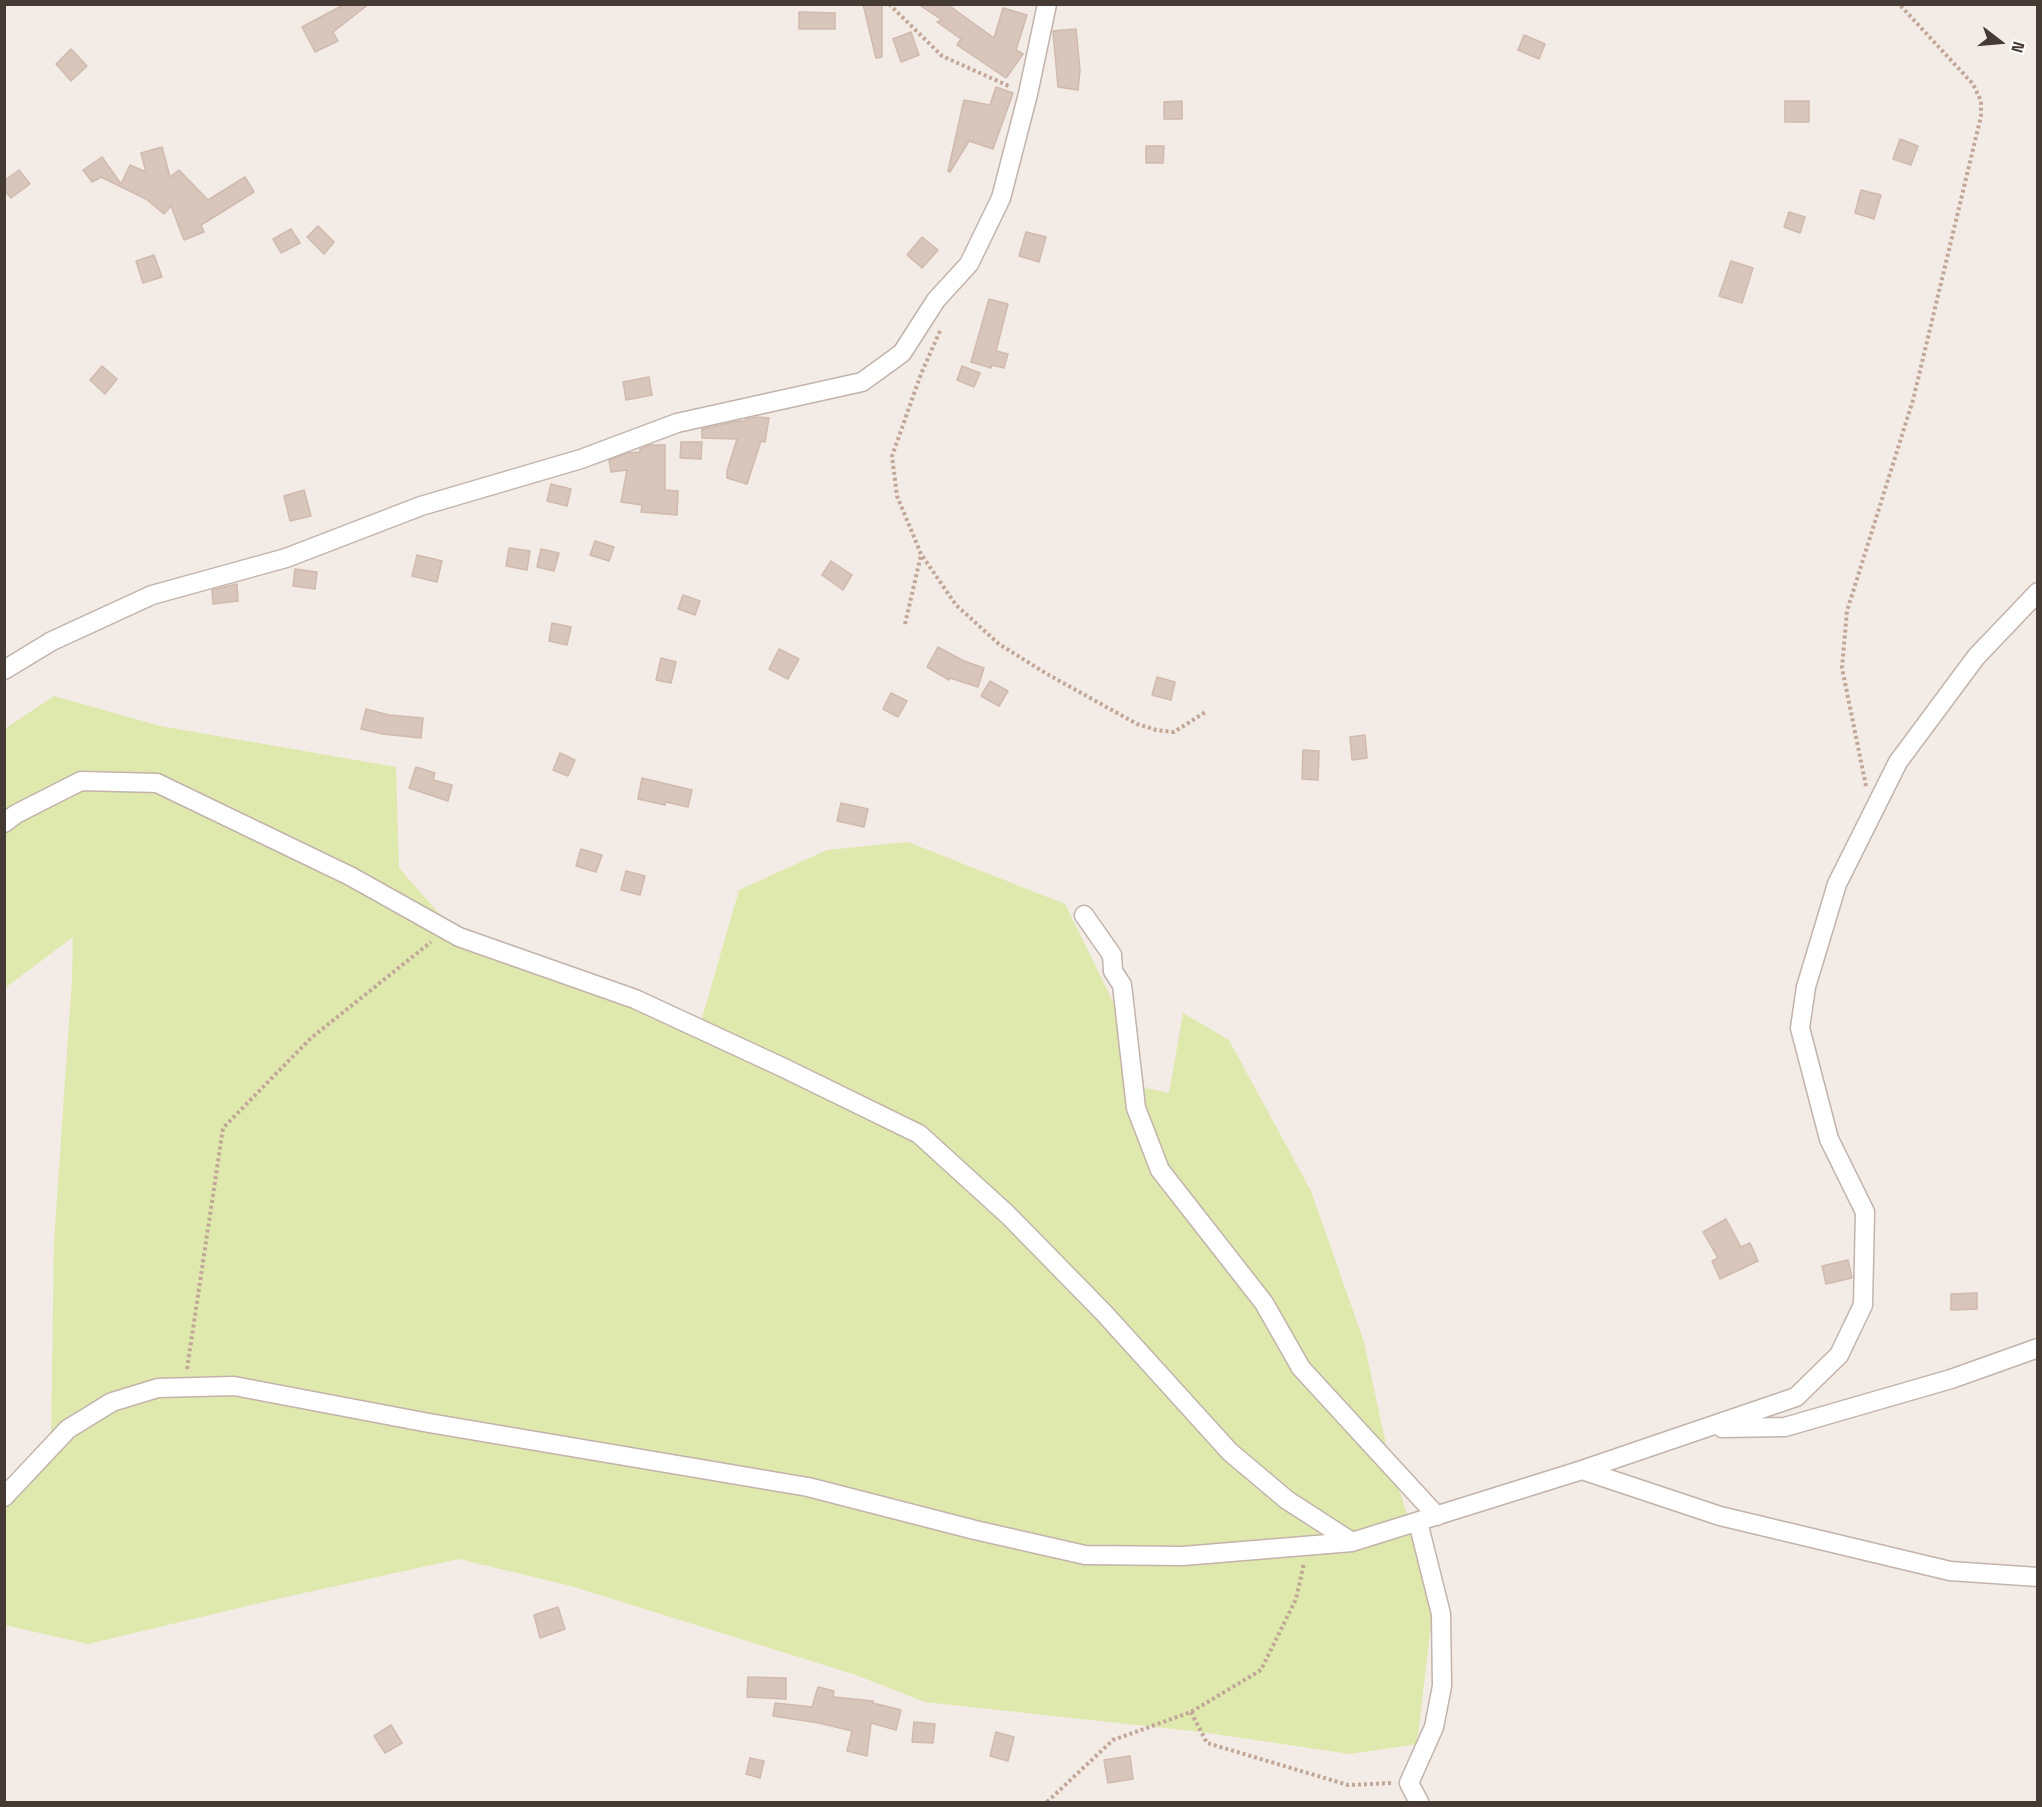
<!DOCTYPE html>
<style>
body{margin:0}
#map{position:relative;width:2042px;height:1807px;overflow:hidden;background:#f3ebe5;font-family:"Space Grotesk",sans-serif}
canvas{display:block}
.frame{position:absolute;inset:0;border:6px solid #463a35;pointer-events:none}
.north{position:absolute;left:1970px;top:12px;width:60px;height:60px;-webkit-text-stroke:4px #fff;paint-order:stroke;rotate:106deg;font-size:16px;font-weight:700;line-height:24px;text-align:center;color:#463a35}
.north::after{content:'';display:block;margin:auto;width:21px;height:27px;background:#463a35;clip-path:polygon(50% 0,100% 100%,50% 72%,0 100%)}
</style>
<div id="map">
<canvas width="2042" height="1807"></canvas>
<div class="frame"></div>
<div class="north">N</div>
</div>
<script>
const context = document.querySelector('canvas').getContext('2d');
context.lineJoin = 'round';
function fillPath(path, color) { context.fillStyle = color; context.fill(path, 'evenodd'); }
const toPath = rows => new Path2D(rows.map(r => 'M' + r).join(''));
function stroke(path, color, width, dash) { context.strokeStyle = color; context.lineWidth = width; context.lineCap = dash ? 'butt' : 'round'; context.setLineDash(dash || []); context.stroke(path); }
const green = toPath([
 [54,696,160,726,396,767,399,868,444,919,698,1032,739,890,827,850,908,842,1065,904,1126,1028,1142,1087,1169,1093,1183,1013,1229,1040,1311,1191,1364,1342,1389,1458,1434,1599,1417,1744,1350,1754,1201,1732,925,1702,856,1675,571,1586,459,1559,281,1598,88,1644,5,1625,5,1493,51,1438,54,1241,72,979,73,937,5,988,5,730,6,728]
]);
const building = toPath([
 [345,4,369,4,333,32,338,41,315,52,302,27,345,4],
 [863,4,882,4,882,57,876,58,863,4],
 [918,4,947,4,994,38,1003,8,1027,15,1016,50,1023,54,1006,78,957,45,961,39,937,22,942,20,918,4],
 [799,12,835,13,835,29,799,29,799,12],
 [1076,29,1080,70,1078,90,1058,87,1053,31,1076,29],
 [911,32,919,55,901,62,893,39,911,32],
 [1524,35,1545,44,1539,59,1518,50,1524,35],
 [71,49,87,66,71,81,56,64,71,49],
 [996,87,1013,93,993,149,969,141,950,172,948,171,964,100,990,105,996,87],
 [1182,101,1182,119,1164,119,1164,102,1182,101],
 [1785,101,1809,101,1809,122,1785,122,1785,101],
 [1900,139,1918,146,1911,165,1893,159,1900,139],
 [1146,146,1164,146,1163,163,1146,163,1146,146],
 [162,147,170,177,179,170,208,200,245,177,254,192,201,225,204,232,184,240,171,206,164,214,146,199,101,177,92,182,83,170,102,157,121,184,130,165,146,172,141,153,162,147],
 [19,170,30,184,11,198,4,190,4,181,19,170],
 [1861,190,1881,195,1874,219,1855,213,1861,190],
 [1789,212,1805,217,1800,233,1784,227,1789,212],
 [318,226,334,242,324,254,307,237,318,226],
 [291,229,300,243,281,253,273,239,291,229],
 [1026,232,1046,237,1039,262,1019,256,1026,232],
 [922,237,938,250,922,268,907,255,922,237],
 [154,255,162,277,143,283,136,261,154,255],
 [1731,261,1753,268,1742,303,1719,296,1731,261],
 [989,299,1008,304,996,351,1008,354,1004,368,992,365,991,368,971,362,989,299],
 [102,366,117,379,105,394,90,380,102,366],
 [962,366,980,373,974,387,957,380,962,366],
 [649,377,652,395,626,400,623,382,649,377],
 [758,417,769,418,765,442,761,441,747,484,727,478,727,471,737,439,702,438,702,429,738,421,745,421,746,419,758,417],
 [681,442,702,442,701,459,680,458,681,442],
 [650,445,665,445,665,490,678,491,677,515,641,512,642,505,621,502,627,470,611,472,609,460,628,453,640,452,640,449,650,445],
 [551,484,571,489,567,506,547,501,551,484],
 [304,490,311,516,290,521,284,496,304,490],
 [595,541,614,547,609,561,590,555,595,541],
 [509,548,530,551,527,570,506,566,509,548],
 [541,549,559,553,554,571,537,567,541,549],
 [417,555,442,561,437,582,412,576,417,555],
 [831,561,852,575,843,590,822,575,831,561],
 [295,569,317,572,315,589,293,586,295,569],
 [237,584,238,601,213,604,212,590,237,584],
 [683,595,700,601,695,615,678,609,683,595],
 [552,623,571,627,567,645,549,641,552,623],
 [938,647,964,661,984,668,978,687,950,678,949,680,927,667,938,647],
 [779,649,799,659,788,679,769,669,779,649],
 [661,658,676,662,671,683,656,680,661,658],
 [1157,677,1175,682,1171,700,1152,695,1157,677],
 [990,681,1008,691,999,706,981,696,990,681],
 [891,693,907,701,898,717,883,709,891,693],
 [366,709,389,715,423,718,421,738,383,734,361,729,366,709],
 [1365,735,1367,758,1352,760,1350,737,1365,735],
 [1303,750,1319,751,1318,780,1302,779,1303,750],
 [560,753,575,760,568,776,553,770,560,753],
 [416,767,435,773,433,780,452,785,448,801,409,788,416,767],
 [642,778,692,790,688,807,666,802,665,805,638,799,642,778],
 [841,803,868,809,864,827,837,821,841,803],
 [581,849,602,855,596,872,576,866,581,849],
 [626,871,645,876,640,895,621,890,626,871],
 [1726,1219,1741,1247,1750,1243,1758,1261,1720,1279,1712,1261,1718,1258,1703,1232,1726,1219],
 [1848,1260,1852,1278,1826,1284,1822,1266,1848,1260],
 [1977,1293,1977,1309,1951,1310,1951,1294,1977,1293],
 [558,1607,565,1629,540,1638,534,1615,558,1607],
 [748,1677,786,1678,786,1699,747,1697,748,1677],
 [818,1687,834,1691,833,1697,873,1701,873,1703,901,1710,896,1730,871,1723,867,1756,847,1751,852,1731,819,1723,773,1716,775,1703,812,1707,818,1687],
 [914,1722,935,1724,933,1743,912,1742,914,1722],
 [391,1725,402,1743,385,1753,374,1736,391,1725],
 [996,1732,1014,1737,1008,1761,990,1756,996,1732],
 [1130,1756,1133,1779,1108,1783,1104,1760,1130,1756],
 [750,1758,764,1761,760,1778,746,1774,750,1758]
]);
const path = toPath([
 [889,4,942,56,1011,87],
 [940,331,921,374,892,456,897,496,921,554,956,605,999,644,1047,674,1137,724,1156,730,1174,732,1207,711],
 [905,624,921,555],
 [1866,786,1842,668,1847,611,1913,400,1981,116,1981,101,1973,84,1899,4],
 [187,1369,223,1128,311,1038,431,942],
 [1191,1712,1207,1743,1348,1785,1393,1783],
 [1047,1802,1113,1740,1191,1712,1261,1670,1296,1599,1304,1563]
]);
const minor = toPath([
 [4,670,52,641,152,595,286,558,421,506,581,459,677,423,862,382,902,353,936,300,969,264,1001,198,1028,94,1047,4],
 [4,823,16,814,81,781,157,783,350,876,459,937,635,999,784,1068,919,1134,1008,1215,1104,1313,1230,1452,1287,1500,1352,1542],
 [1084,915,1112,955,1113,971,1122,985,1136,1108,1160,1170,1264,1303,1301,1368,1437,1516],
 [1722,1428,1785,1427,1951,1379,2038,1348],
 [1582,1470,1720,1516,1950,1571,2038,1577],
 [4,1497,68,1429,112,1402,158,1388,234,1386,429,1423,808,1487,975,1530,1085,1555,1183,1556,1352,1542,1582,1470,1796,1397,1839,1355,1863,1305,1865,1212,1829,1139,1800,1028,1806,987,1837,884,1898,762,1976,657,2038,592],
 [1418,1522,1441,1614,1442,1686,1434,1727,1409,1783,1419,1802]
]);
fillPath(green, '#dfe9ad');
fillPath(building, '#d8c6bd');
stroke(building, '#d0b9ad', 1.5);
stroke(minor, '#c2b3ab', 21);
stroke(path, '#c1a798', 4, [3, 3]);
stroke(minor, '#fff', 18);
</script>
